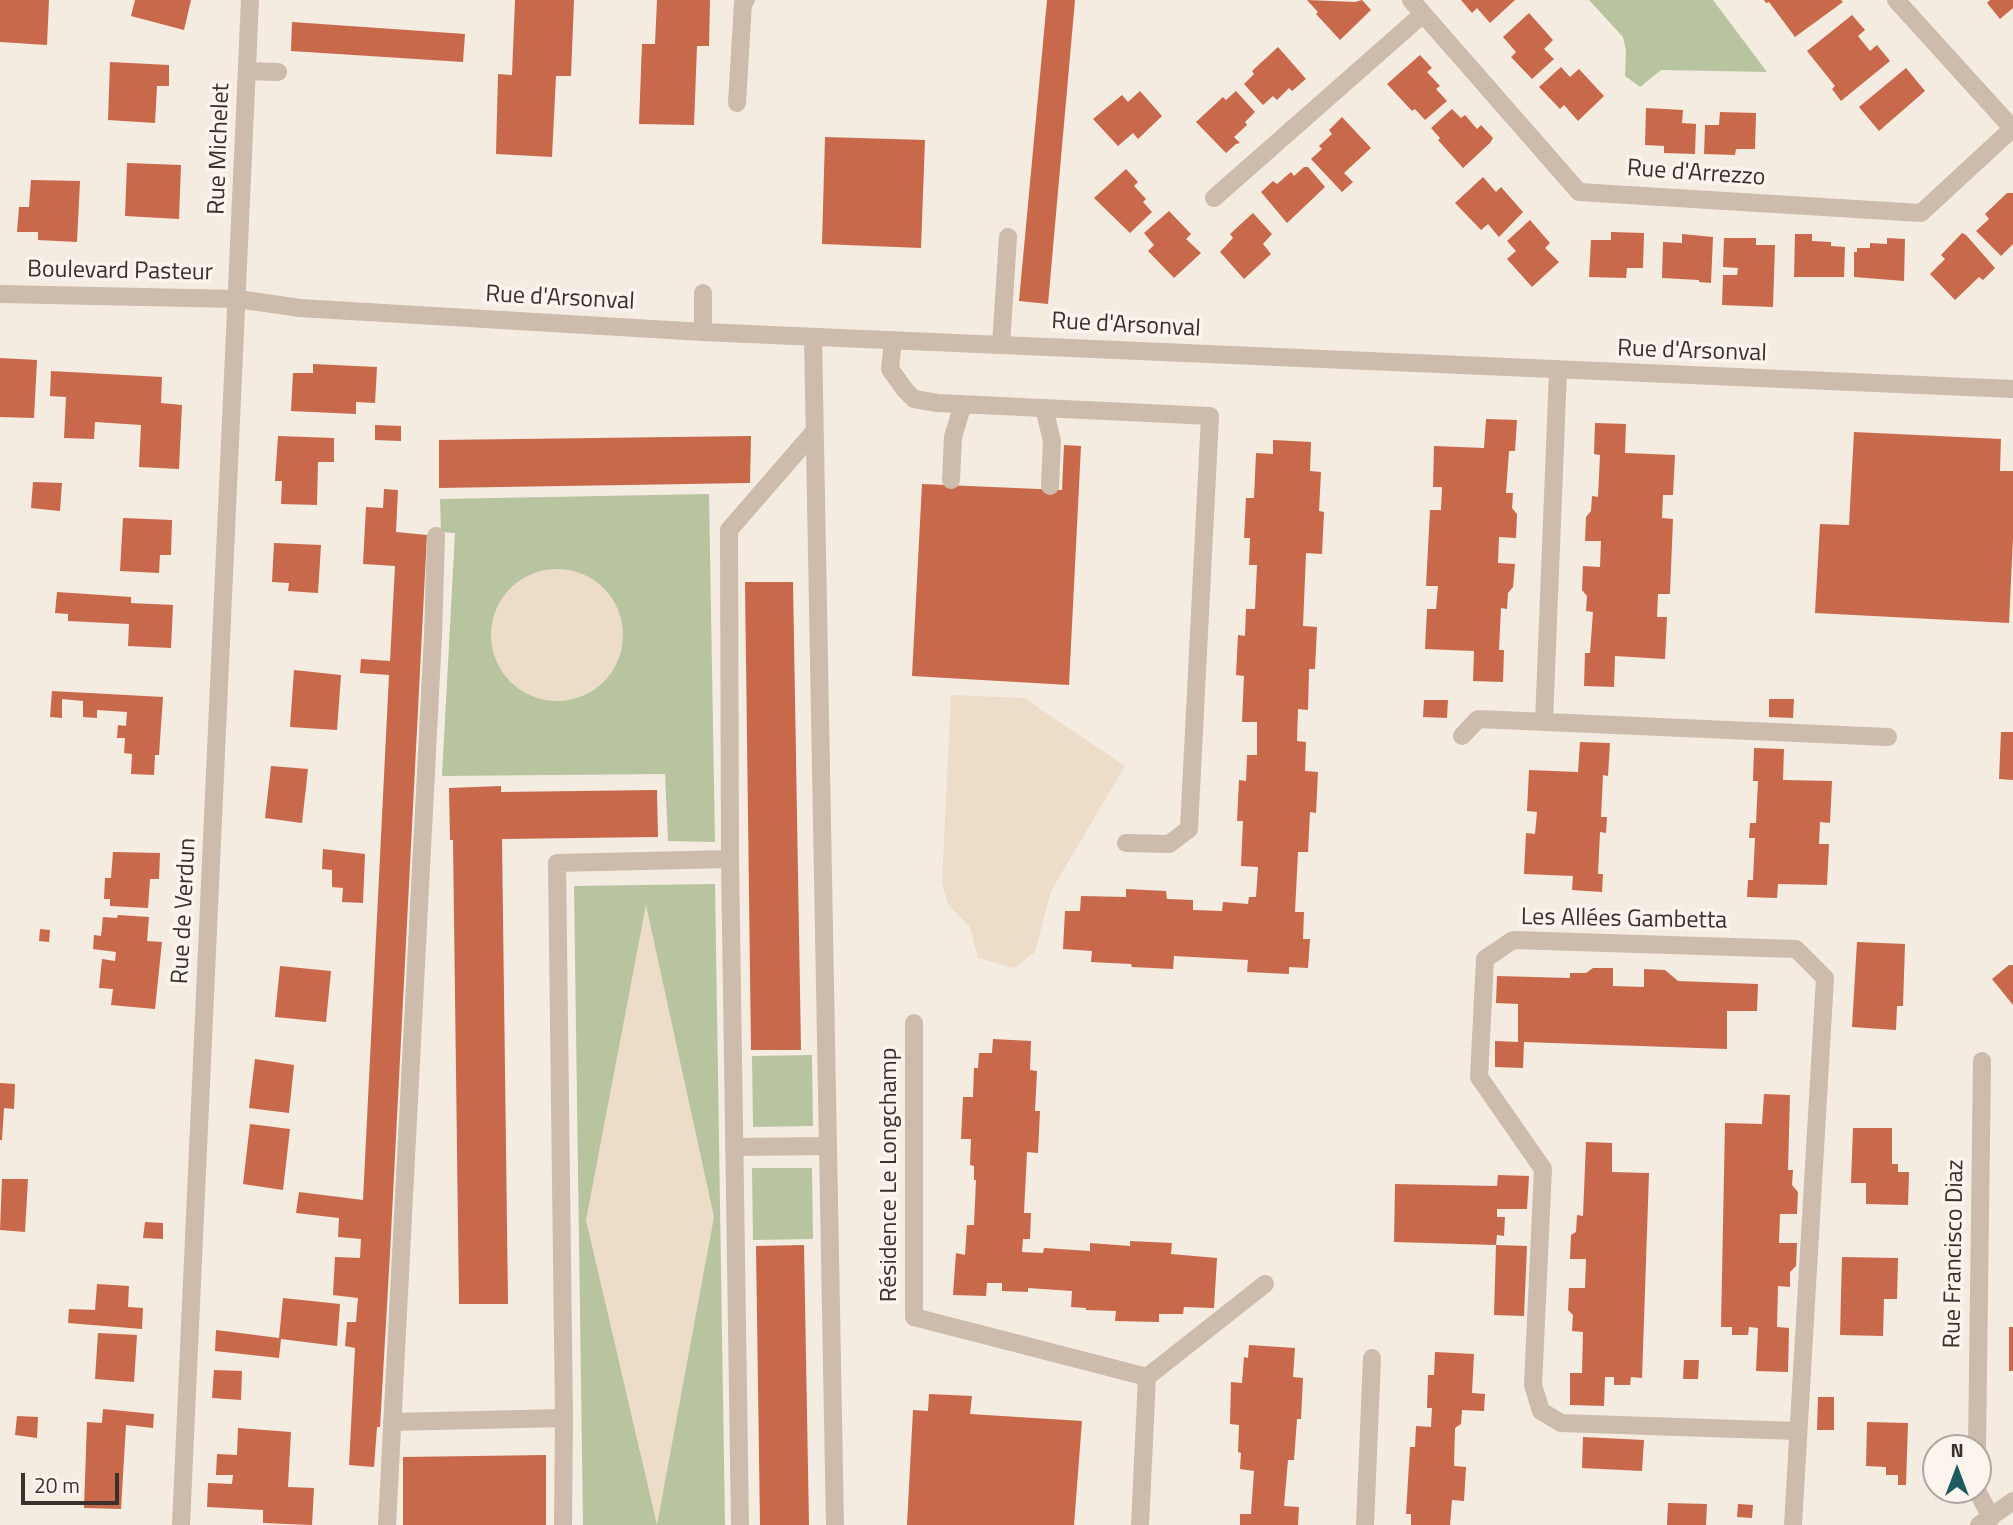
<!DOCTYPE html>
<meta charset="utf-8">
<style>
body{margin:0}
#map{position:relative;width:2013px;height:1525px;overflow:hidden;background:#f4ebe1;font-family:"Titillium Web",sans-serif}
canvas{display:block}
.north{position:absolute;left:1922px;top:1434px;width:70px;height:70px;box-sizing:border-box;background:#fbf5ee;border:2px solid #aea6a0;border-radius:50%;rotate:0deg;font-size:19px;font-weight:700;line-height:28px;text-align:center;color:#3b302b}
.north::after{content:'';display:block;margin:auto;width:24px;height:32px;background:#1f5a5e;clip-path:polygon(50% 0,100% 100%,50% 72%,0 100%)}
.scale{position:absolute;left:21px;top:1473px;width:98px;height:32px;box-sizing:border-box;border:4px solid #3b302b;border-top:0;padding-left:9px;font-size:21px;line-height:24px;white-space:nowrap;color:#3b302b;-webkit-text-stroke:5px #fbf5ee;paint-order:stroke}
</style>
<div id="map">
<canvas width="2013" height="1525"></canvas>
<div class="north">N</div>
<div class="scale">20 m</div>
</div>
<script>
const context = document.querySelector('canvas').getContext('2d');
context.lineJoin = 'round';
function fillPath(path, color) { context.fillStyle = color; context.fill(path, 'evenodd'); }
const toPath = rows => new Path2D(rows.map(r => 'M' + r).join(''));
function stroke(path, color, width, dash) { context.strokeStyle = color; context.lineWidth = width; context.lineCap = dash ? 'butt' : 'round'; context.setLineDash(dash || []); context.stroke(path); }
function write(font, color, halo, rows, align = 'center') {
  context.font = font + ' "Titillium Web",sans-serif'; context.lineWidth = 7; context.setLineDash([]); context.textBaseline = 'middle'; context.strokeStyle = halo; context.fillStyle = color; for (const [text, x, y, turn = 0] of rows) {
    context.save(); context.translate(x, y); context.rotate((+turn || 0) * Math.PI / 180); context.textAlign = isNaN(turn) ? turn : align; if (halo) context.strokeText(text, 0, 0); context.fillText(text, 0, 0); context.restore();
  }
}
const green = toPath([
 [1589,0,1713,0,1767,72,1661,70,1640,87,1625,76,1626,51,1623,37],
 [709,494,715,842,668,841,665,774,442,776,455,533,441,532,440,499],
 [715,884,725,1525,583,1525,574,886],
 [812,1055,813,1126,753,1127,752,1056],
 [752,1168,812,1168,813,1239,753,1240]
]);
const plaza = toPath([
 '491 635a66 66 0 1 1 132 0a66 66 0 1 1-132 0Z',
 [951,695,1024,698,1125,766,1051,891,1035,952,1014,968,978,958,970,927,948,904,942,883],
 [646,905,714,1217,657,1525,586,1220]
]);
const building = toPath([
 [0,0,49,0,47,45,0,42],
 [135,0,191,0,184,30,131,16],
 [515,0,574,0,571,76,556,76,552,157,496,154,498,74,512,75],
 [657,0,710,0,709,46,697,46,694,125,639,124,642,44,655,44],
 [1047,0,1075,0,1048,304,1019,301],
 [1307,0,1355,2,1362,0,1371,10,1340,40,1316,14,1318,12],
 [1461,0,1515,0,1490,23,1477,8,1472,13],
 [1764,0,1841,0,1843,2,1795,37,1769,2,1766,3],
 [1990,0,2013,0,2013,8,2000,19,1987,3],
 [1529,13,1553,40,1544,49,1554,59,1532,79,1511,57,1516,52,1503,37],
 [1852,15,1865,30,1858,36,1870,51,1877,45,1890,61,1841,101,1832,89,1835,86,1807,51],
 [292,22,465,34,463,62,291,51],
 [1278,47,1306,79,1292,91,1289,88,1277,100,1273,96,1263,105,1244,84,1254,74,1252,71],
 [1420,55,1432,68,1427,72,1440,86,1436,89,1447,101,1425,120,1415,109,1412,111,1387,84],
 [110,62,169,65,169,86,157,86,155,123,108,120],
 [1561,67,1570,77,1579,69,1604,96,1578,121,1564,105,1560,109,1539,87],
 [1906,68,1925,91,1879,131,1859,107],
 [1140,91,1162,116,1138,139,1133,133,1118,146,1093,119,1122,95,1128,102],
 [1236,91,1255,112,1245,122,1247,125,1234,137,1240,143,1236,144,1226,153,1196,122,1223,97,1226,100],
 [1646,108,1683,110,1682,123,1696,124,1695,154,1664,153,1664,146,1645,145],
 [1452,109,1461,118,1465,115,1477,129,1481,125,1493,138,1490,143,1463,168,1438,140,1440,138,1431,128],
 [1720,112,1756,113,1755,149,1736,149,1735,155,1704,154,1705,125,1719,125],
 [1342,117,1371,148,1344,173,1353,182,1342,192,1311,159,1322,149,1319,146,1332,134,1329,130],
 [825,137,925,140,921,248,822,244],
 [127,163,181,165,179,219,125,216],
 [1304,167,1308,167,1325,187,1287,223,1261,192,1273,181,1277,184,1291,172,1294,176],
 [1126,169,1138,182,1134,186,1146,199,1143,202,1152,212,1130,233,1094,198],
 [1483,177,1496,192,1501,187,1523,212,1499,237,1488,224,1481,230,1455,203],
 [31,180,80,181,77,242,38,240,38,232,17,232,19,207,29,207],
 [2007,193,2013,193,2013,244,2001,256,1976,231,1989,219,1985,214],
 [1169,211,1191,234,1186,239,1201,253,1174,278,1148,251,1154,245,1144,233],
 [1253,213,1272,234,1263,244,1271,254,1244,279,1220,252,1233,238,1230,234],
 [1530,220,1550,243,1545,248,1559,262,1532,287,1507,259,1516,251,1507,241],
 [1611,232,1644,233,1643,268,1627,268,1626,278,1589,277,1591,240,1611,240],
 [1962,233,1966,235,1995,268,1983,280,1979,277,1955,300,1930,274,1945,259,1941,255],
 [1682,234,1713,237,1711,283,1699,282,1699,280,1662,278,1663,242,1682,243],
 [1795,234,1812,234,1812,241,1831,242,1831,246,1845,247,1844,277,1794,277],
 [1724,238,1756,238,1756,245,1775,245,1773,307,1722,305,1723,275,1737,275,1738,268,1723,267],
 [1887,238,1905,239,1904,281,1854,277,1854,252,1857,252,1857,248,1870,248,1870,243,1887,244],
 [0,358,37,360,34,418,0,417],
 [313,364,377,367,375,403,356,402,356,414,291,411,293,373,313,373],
 [51,371,162,377,161,403,182,405,179,469,139,467,141,425,95,422,94,439,64,438,66,397,50,396],
 [1486,419,1517,420,1515,451,1509,451,1506,493,1513,493,1512,508,1517,514,1516,538,1499,537,1498,563,1515,564,1513,587,1508,593,1507,609,1501,608,1499,650,1504,650,1503,682,1473,681,1474,651,1425,649,1427,609,1436,609,1438,586,1426,586,1430,510,1441,510,1442,487,1433,487,1434,446,1484,448],
 [1595,423,1626,424,1625,453,1675,455,1673,495,1663,495,1662,518,1673,519,1670,594,1658,594,1657,617,1667,617,1665,659,1615,656,1614,687,1584,686,1585,653,1590,653,1593,612,1586,611,1587,596,1582,590,1583,566,1600,567,1601,541,1585,541,1586,517,1591,511,1592,496,1598,497,1600,455,1594,454],
 [375,425,401,426,401,441,375,440],
 [1854,432,2001,439,2000,471,2013,471,2013,538,2009,623,1815,613,1820,524,1849,525],
 [278,436,334,438,334,462,318,462,317,505,281,504,282,481,275,481],
 [751,436,750,483,439,488,439,440],
 [1273,440,1311,442,1310,471,1321,472,1319,511,1324,512,1322,554,1306,553,1303,626,1317,627,1315,669,1309,669,1308,710,1298,709,1297,741,1306,742,1305,771,1318,772,1316,813,1310,812,1308,852,1298,852,1295,912,1304,912,1303,939,1310,939,1308,968,1289,967,1289,974,1247,972,1248,960,1174,956,1173,969,1132,967,1131,964,1091,962,1092,951,1063,949,1065,911,1080,911,1081,896,1126,897,1126,889,1166,891,1167,899,1193,900,1193,910,1222,911,1223,902,1248,904,1249,897,1256,897,1258,867,1241,866,1243,821,1237,821,1239,780,1246,781,1247,755,1257,755,1257,722,1242,722,1244,676,1236,675,1238,635,1245,636,1246,609,1255,609,1257,565,1249,565,1250,538,1244,538,1246,498,1254,498,1256,453,1273,454],
 [1064,445,1081,446,1069,685,912,676,922,484,1062,490],
 [33,482,62,483,60,511,31,508],
 [384,489,398,490,396,532,427,535,390,1253,380,1427,377,1427,374,1467,349,1465,355,1348,345,1346,347,1322,356,1322,358,1298,333,1295,335,1257,360,1258,361,1239,338,1237,339,1218,296,1213,299,1192,363,1200,389,675,360,673,361,659,390,661,395,566,363,564,366,507,383,508],
 [123,518,172,520,171,555,160,555,159,573,120,571],
 [274,543,321,545,318,593,288,591,289,583,272,582],
 [745,582,793,582,801,1050,751,1050],
 [57,592,131,597,131,603,173,605,171,648,128,646,129,624,68,621,68,614,55,613],
 [294,670,341,675,337,730,290,727],
 [52,691,163,697,159,755,155,755,154,775,131,774,132,754,124,753,125,738,117,738,118,725,126,726,127,712,97,710,97,718,83,717,83,701,62,699,62,718,50,717],
 [1769,699,1794,699,1793,718,1769,717],
 [1424,700,1448,700,1447,718,1423,717],
 [2001,732,2013,732,2013,780,1999,779],
 [1580,742,1610,743,1608,776,1603,775,1601,817,1607,817,1606,833,1600,832,1598,874,1603,874,1602,892,1572,890,1573,876,1524,874,1526,833,1535,834,1537,812,1527,811,1529,770,1578,772],
 [1754,748,1784,749,1783,780,1832,781,1830,823,1820,822,1819,844,1829,844,1827,885,1778,884,1777,898,1747,897,1748,880,1753,880,1755,838,1749,838,1750,823,1756,823,1758,781,1753,781],
 [271,766,308,769,302,823,265,818],
 [501,786,501,792,657,790,658,837,502,839,508,1304,459,1304,453,840,450,840,449,788],
 [323,849,365,854,363,903,342,902,343,888,332,887,332,870,322,869],
 [113,852,160,853,159,879,150,879,148,908,110,906,110,899,104,899,105,878,111,878],
 [118,915,149,917,147,941,162,942,155,1009,111,1005,113,989,99,988,102,959,115,961,116,952,93,949,94,935,101,936,103,917,117,918],
 [40,929,50,930,49,942,39,941],
 [1857,942,1905,944,1903,1006,1897,1006,1896,1030,1852,1027],
 [2009,965,2013,965,2013,1005,1992,979],
 [280,966,331,971,326,1022,275,1017],
 [1593,968,1613,968,1613,986,1644,987,1644,969,1665,970,1678,981,1758,984,1757,1011,1727,1011,1727,1049,1524,1042,1523,1068,1495,1067,1495,1041,1518,1042,1518,1004,1496,1003,1497,976,1570,978,1570,973,1586,973],
 [993,1039,1031,1041,1030,1070,1037,1071,1035,1111,1040,1111,1038,1153,1027,1152,1024,1213,1031,1213,1030,1239,1023,1239,1022,1252,1043,1253,1044,1248,1090,1251,1090,1243,1130,1246,1130,1241,1172,1243,1171,1254,1217,1258,1214,1308,1184,1307,1183,1314,1159,1314,1159,1322,1115,1321,1116,1311,1086,1310,1086,1308,1071,1307,1072,1291,1028,1288,1028,1292,1002,1291,1002,1283,987,1283,986,1296,953,1295,956,1253,965,1255,967,1225,974,1225,976,1180,974,1180,974,1166,970,1165,971,1139,961,1139,963,1097,973,1097,974,1068,978,1068,979,1053,992,1053],
 [255,1059,294,1065,289,1113,249,1108],
 [0,1083,15,1084,14,1109,4,1108,2,1140,0,1140],
 [1764,1094,1790,1095,1788,1170,1793,1170,1792,1185,1798,1192,1797,1214,1780,1214,1779,1243,1797,1243,1796,1266,1790,1272,1790,1287,1778,1286,1777,1327,1789,1328,1788,1372,1756,1371,1758,1328,1749,1327,1748,1335,1732,1335,1732,1327,1721,1327,1725,1123,1762,1124],
 [250,1124,290,1129,283,1190,243,1184],
 [1853,1128,1892,1128,1892,1164,1898,1164,1898,1172,1909,1172,1908,1205,1866,1204,1866,1183,1851,1183],
 [1586,1142,1612,1143,1612,1172,1649,1173,1642,1378,1631,1377,1630,1385,1614,1385,1614,1377,1605,1377,1604,1406,1570,1405,1570,1373,1582,1373,1583,1332,1572,1331,1573,1315,1568,1310,1569,1288,1585,1288,1586,1259,1570,1259,1571,1235,1576,1232,1577,1215,1583,1216],
 [1498,1175,1529,1176,1527,1209,1497,1209,1497,1217,1505,1217,1504,1236,1497,1235,1496,1245,1394,1242,1395,1184,1497,1186],
 [2,1179,28,1179,25,1232,0,1230],
 [145,1222,163,1223,163,1239,143,1238],
 [804,1245,809,1525,760,1525,756,1246],
 [1496,1245,1527,1246,1524,1316,1494,1315],
 [1842,1257,1898,1258,1897,1299,1884,1299,1883,1336,1840,1335],
 [97,1284,129,1286,128,1307,143,1308,142,1329,68,1323,69,1309,95,1310],
 [283,1298,340,1304,337,1346,281,1339,279,1358,215,1351,216,1330,279,1338],
 [2009,1327,2013,1327,2013,1371,2009,1371],
 [98,1333,137,1335,134,1382,95,1379],
 [1249,1345,1295,1348,1293,1377,1303,1378,1301,1419,1297,1419,1294,1460,1288,1460,1284,1506,1299,1507,1298,1525,1240,1525,1240,1514,1251,1514,1254,1471,1240,1469,1241,1453,1238,1452,1239,1425,1230,1424,1231,1382,1242,1383,1244,1357,1248,1358],
 [1435,1352,1474,1354,1472,1393,1485,1394,1484,1411,1462,1410,1461,1424,1455,1428,1454,1466,1466,1467,1464,1501,1452,1500,1450,1525,1411,1525,1411,1514,1406,1514,1410,1447,1415,1447,1416,1426,1431,1427,1432,1408,1427,1408,1428,1375,1434,1375],
 [1684,1360,1699,1360,1698,1379,1683,1379],
 [214,1370,242,1371,241,1400,212,1398],
 [929,1394,972,1396,970,1414,1082,1421,1074,1525,907,1525,913,1410,928,1411],
 [1818,1397,1834,1397,1834,1430,1817,1430],
 [103,1409,154,1414,153,1428,126,1425,121,1509,84,1508,87,1422,102,1423],
 [17,1416,38,1417,37,1438,15,1435],
 [1867,1422,1908,1423,1906,1485,1898,1485,1898,1475,1886,1475,1886,1467,1866,1466],
 [238,1428,291,1432,288,1487,314,1488,312,1525,263,1523,263,1510,207,1507,208,1483,232,1484,233,1475,216,1475,217,1454,237,1455],
 [1583,1437,1644,1440,1642,1471,1582,1468],
 [546,1455,546,1525,403,1525,403,1457],
 [1668,1503,1707,1504,1706,1525,1667,1525],
 [1738,1504,1753,1505,1752,1518,1737,1517]
]);
const lane = toPath([
 [247,71,278,72],
 [737,103,743,3,746,0],
 [703,332,703,293],
 [893,340,890,369,905,390,914,399,938,403,1210,416,1189,829,1169,844,1126,843],
 [1001,345,1008,237],
 [1044,408,1052,441,1050,486],
 [951,480,953,437,963,404],
 [730,859,729,530,814,432],
 [734,1147,828,1146],
 [1147,1377,1265,1284],
 [392,1422,564,1418],
 [387,1525,433,636,436,536]
]);
const street = toPath([
 [1411,0,1579,192,1921,213,2013,128],
 [1896,0,2013,129],
 [1214,198,1423,14],
 [0,294,238,299,300,308,703,332,2013,389],
 [813,337,835,1525],
 [1544,722,1558,371],
 [1462,736,1478,719,1888,737],
 [914,1023,914,1317,1147,1377,1140,1525],
 [1977,1448,1982,1061],
 [1977,1490,1991,1518],
 [181,1525,250,0],
 [563,1525,564,1418,557,863,730,859,740,1525],
 [1365,1525,1372,1358],
 [1793,1525,1825,978,1796,949,1513,940,1485,959,1479,1077,1543,1169,1533,1385,1541,1411,1561,1423,1797,1431],
 [1979,1525,2013,1501]
]);
const streetNames = [
 ["Rue Michelet",220,149,-88],
 ["Rue d'Arrezzo",1696,174,4],
 ["Boulevard Pasteur",120,272,1],
 ["Rue d'Arsonval",560,299,3],
 ["Rue d'Arsonval",1126,326,3],
 ["Rue d'Arsonval",1692,352,2],
 ["Rue de Verdun",185,911,-87],
 ["Les Allées Gambetta",1624,920,1],
 ["Résidence Le Longchamp",890,1175,-90],
 ["Rue Francisco Diaz",1955,1254,-89]
];
fillPath(green, '#b8c4a0');
fillPath(plaza, '#ecdcc8');
fillPath(building, '#c8694b');
stroke(lane, '#cdbbac', 18);
stroke(street, '#cdbbac', 18);
write('24px', '#3b302b', '#fbf5ee', streetNames);
</script>
